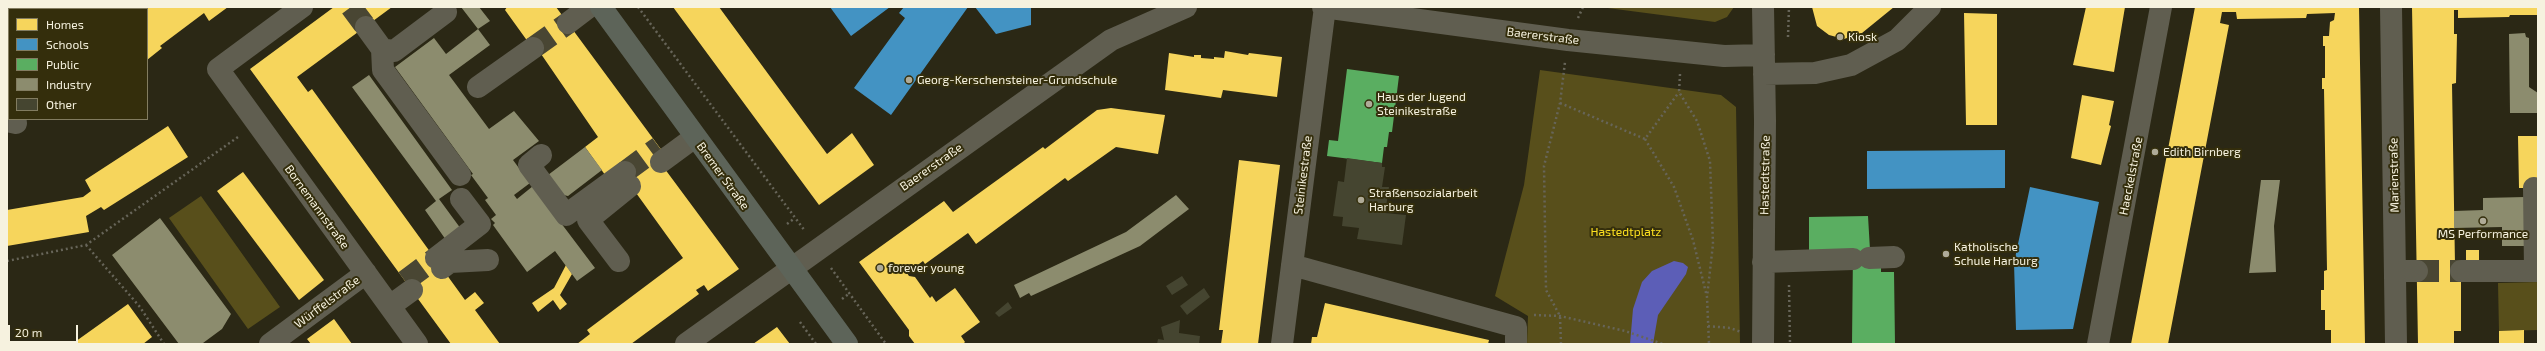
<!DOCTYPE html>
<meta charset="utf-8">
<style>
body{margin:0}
#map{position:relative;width:2545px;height:351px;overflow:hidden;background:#2b2815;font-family:"Exo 2",sans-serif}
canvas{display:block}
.frame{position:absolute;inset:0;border:8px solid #f6f2df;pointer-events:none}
.legend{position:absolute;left:8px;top:8px;width:140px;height:112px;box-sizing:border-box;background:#342e0c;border:1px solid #827c60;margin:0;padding:5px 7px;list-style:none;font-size:12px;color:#f6f2df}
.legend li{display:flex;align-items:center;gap:8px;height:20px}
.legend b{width:20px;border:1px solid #827c60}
.scale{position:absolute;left:8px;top:325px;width:70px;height:18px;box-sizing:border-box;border:2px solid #f6f2df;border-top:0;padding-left:5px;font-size:12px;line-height:14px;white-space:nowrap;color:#f6f2df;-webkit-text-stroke:3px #342e0c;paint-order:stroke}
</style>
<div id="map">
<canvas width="2545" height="351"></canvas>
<div class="frame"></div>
<ul class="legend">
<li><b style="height:11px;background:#f6d55c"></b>Homes</li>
<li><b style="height:11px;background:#4393c3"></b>Schools</li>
<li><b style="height:11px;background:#5aae61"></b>Public</li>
<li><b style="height:11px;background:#8c8c6e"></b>Industry</li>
<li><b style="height:11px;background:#454530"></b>Other</li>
</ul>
<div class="scale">20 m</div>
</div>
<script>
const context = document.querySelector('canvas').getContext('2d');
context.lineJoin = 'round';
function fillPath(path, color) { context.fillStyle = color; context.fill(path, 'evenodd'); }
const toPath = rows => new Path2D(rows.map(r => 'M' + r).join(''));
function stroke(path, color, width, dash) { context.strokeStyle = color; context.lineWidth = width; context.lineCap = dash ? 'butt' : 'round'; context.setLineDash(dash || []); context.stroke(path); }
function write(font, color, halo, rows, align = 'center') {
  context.font = font + ' "Exo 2",sans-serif'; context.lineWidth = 4; context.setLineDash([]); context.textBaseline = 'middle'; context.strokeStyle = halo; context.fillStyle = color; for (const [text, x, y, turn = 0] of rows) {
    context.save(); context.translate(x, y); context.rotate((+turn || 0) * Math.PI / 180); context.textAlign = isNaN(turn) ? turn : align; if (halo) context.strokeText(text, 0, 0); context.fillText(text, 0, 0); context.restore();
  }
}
const green = toPath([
 [1600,7,1734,7,1727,17,1715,22],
 [1540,70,1721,95,1736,107,1740,344,1527,344,1528,316,1495,296,1524,185],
 [201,196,280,307,248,329,169,218],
 [2538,282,2538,330,2499,331,2498,283]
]);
const water = toPath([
 [1674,261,1683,263,1688,267,1686,274,1658,315,1653,344,1630,344,1633,309,1642,282,1652,271]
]);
const homes = toPath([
 [7,7,11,7,9,9,9,34,7,33],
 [148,7,228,7,209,21,204,13,160,46,162,48,147,60,145,9],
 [334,7,392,7,297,77,308,92,312,89,465,300,475,292,484,303,475,310,500,344,451,344,250,69],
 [507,7,556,7,663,152,656,157,739,269,708,291,704,285,696,290,699,294,631,344,577,344,590,334,587,330,683,258,626,179,608,179,585,147,598,137,539,51,536,53,505,10],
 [673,7,719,7,827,154,852,133,874,165,819,205],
 [1812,7,1894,7,1862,33,1844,39,1829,35,1817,26],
 [2086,7,2125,7,2114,72,2073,65],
 [2195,7,2359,7,2365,344,2331,344,2331,330,2325,330,2325,310,2321,310,2321,290,2324,290,2324,271,2327,270,2324,89,2322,89,2322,78,2325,78,2325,46,2323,46,2323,36,2329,36,2330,22,2334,20,2335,13,2307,14,2306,18,2237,19,2236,12,2222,12,2220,23,2229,25,2168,344,2131,344],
 [2412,7,2538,7,2538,15,2510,15,2509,17,2458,18,2458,10,2454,10,2454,34,2457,34,2456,83,2452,84,2455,265,2461,264,2461,331,2454,331,2454,344,2418,344],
 [1964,13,1997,14,1997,125,1966,125],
 [1225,51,1248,55,1249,53,1282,57,1277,97,1223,90,1221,98,1165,90,1169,53,1194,57,1194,55,1201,55,1201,58,1214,59,1214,57,1224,58],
 [2082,95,2114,101,2109,125,2111,126,2101,165,2071,158],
 [1111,108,1165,115,1158,154,1116,147,1068,181,1065,178,976,244,968,233,925,264,923,261,907,273,909,276,915,277,930,298,932,296,936,302,955,288,980,322,961,336,965,342,963,344,915,344,909,336,909,330,859,262,944,201,953,212,1043,147,1045,149,1097,110],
 [168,126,188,157,104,210,101,207,86,216,89,232,7,246,7,210,83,197,91,191,85,180],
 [2518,136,2538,136,2538,188,2519,188],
 [1239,160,1280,165,1258,344,1221,344,1223,330,1219,330],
 [243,172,324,280,299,300,217,191],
 [2466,250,2479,250,2479,265,2466,265],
 [566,265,572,274,560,295,567,304,560,310,553,300,538,312,532,303,554,288],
 [1325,303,1489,340,1488,344,1311,344,1312,337,1317,337],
 [128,304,152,337,143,344,72,344],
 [334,319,352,344,311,344,307,339],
 [777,327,790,344,753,344],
 [2524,330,2524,344,2499,344,2499,331]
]);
const schools = toPath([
 [830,7,890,7,851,36],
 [904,7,968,7,891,115,854,88,905,18,899,13],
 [975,7,1031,7,1031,25,996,34],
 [2005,150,2005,188,1867,189,1867,151],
 [2030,187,2099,202,2073,329,2016,330,2014,263]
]);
const public = toPath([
 [1347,69,1399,76,1392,132,1389,132,1387,147,1384,147,1382,163,1327,156,1329,140,1338,141],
 [1868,216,1870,250,1881,266,1881,272,1894,272,1895,344,1852,344,1853,250,1809,251,1809,217]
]);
const industry = toPath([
 [461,7,479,7,490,21,478,29],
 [478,29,490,45,449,75,489,129,514,111,539,141,513,160,530,183,514,195,517,199,533,186,595,268,577,281,555,251,527,272,493,225,495,223,491,219,496,215,485,200,488,198,471,175,473,174,395,67,434,38,446,54],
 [2525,33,2526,37,2529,38,2529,87,2538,93,2538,113,2510,113,2509,34],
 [369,75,452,190,439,199,461,229,446,240,425,210,436,201,352,87],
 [7,84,9,84,9,106,7,106],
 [585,147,602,170,568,196,563,195,548,175],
 [2261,180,2280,180,2274,226,2276,272,2249,273],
 [1176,195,1189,209,1140,246,1031,296,1029,293,1020,298,1014,285,1126,232],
 [2525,197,2525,246,2502,246,2502,227,2454,228,2454,211,2483,210,2483,198],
 [160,218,231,314,222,329,203,343,179,344,112,255]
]);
const building = toPath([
 [1347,158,1382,163,1382,167,1385,167,1382,187,1389,187,1385,213,1406,215,1402,245,1357,239,1359,228,1342,226,1343,217,1333,216,1338,181,1344,182],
 [1182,276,1188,285,1172,295,1166,286],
 [1204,288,1210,297,1187,315,1180,306],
 [1008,302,1012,308,999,317,995,313],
 [1180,320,1179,333,1200,336,1199,344,1157,344,1158,339,1164,340,1161,327]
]);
const minorTunnel = toPath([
 [351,7,366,27],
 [533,48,568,23],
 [625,172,659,147],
 [2417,271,2461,271],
 [405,281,436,258]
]);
const path = toPath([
 [638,7,805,231],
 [1578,18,1583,7],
 [1788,37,1789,7],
 [1680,74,1679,92,1697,121,1710,161,1713,244,1707,297],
 [1560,103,1645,139,1679,92],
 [1645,139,1674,187,1693,240,1707,297,1709,344],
 [787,224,795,218],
 [86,245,140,307,164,344],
 [7,261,86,245,238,137],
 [831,268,886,344],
 [1789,285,1790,344],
 [842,299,850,293],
 [1534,315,1560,316,1625,331,1663,344],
 [800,322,816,344],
 [1708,326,1730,328,1741,332],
 [1561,344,1560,316,1546,290,1544,166,1560,103,1565,62]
]);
const minor = toPath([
 [302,7,218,69,417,344],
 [1323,7,1568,40,1724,56,1764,55],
 [2391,7,2396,344],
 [568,23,589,7],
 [366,27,382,49,383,70,460,175],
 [382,49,394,51,446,12],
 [1764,74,1815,73,1851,65,1897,40,1930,7],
 [478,87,533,48],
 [7,121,16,123],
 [541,155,529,165,566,215,625,172],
 [661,162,695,137],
 [2534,188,2535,271],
 [436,258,480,224,461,199],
 [1869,258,1894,257],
 [619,261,588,220,630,186],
 [1763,262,1853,259],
 [1292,265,1516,327,1516,344],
 [442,268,450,262,488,260],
 [2395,271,2417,271],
 [2461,271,2538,271],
 [390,306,412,290],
 [270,344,366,273],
 [686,344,1111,40,1186,7],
 [1282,344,1325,7],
 [1763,344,1765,121,1763,7],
 [2098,344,2161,7]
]);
const major = toPath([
 [601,7,847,344]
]);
const markers = [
 [1840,37,4,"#afab98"],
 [909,80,4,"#afab98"],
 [1369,104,4,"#afab98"],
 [2155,152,4,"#afab98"],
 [1361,200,4,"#afab98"],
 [2483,221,4,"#afab98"],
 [1946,254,4,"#afab98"],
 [880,268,4,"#afab98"]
];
const streetNames = [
 ["Baererstraße",1543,36,7],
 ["Baererstraße",931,167,-35],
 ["Steinikestraße",1303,175,-83],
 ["Hastedtstraße",1765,175,-89],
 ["Marienstraße",2394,175,-91],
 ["Bremer Straße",723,176,54],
 ["Haeckelstraße",2131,176,-79],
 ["Bornemannstraße",317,207,54],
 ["Würffelstraße",327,302,-37]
];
const poiNames = [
 ["Kiosk",1848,37],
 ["Georg-Kerschensteiner-Grundschule",917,80],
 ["Haus der Jugend",1377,97],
 ["Steinikestraße",1377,111],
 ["Edith Birnberg",2163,152],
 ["Straßensozialarbeit",1369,193],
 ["Harburg",1369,207],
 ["MS Performance",2483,234,"center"],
 ["Katholische",1954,247],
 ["Schule Harburg",1954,261],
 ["forever young",888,268]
];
const parkNames = [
 ["Hastedtplatz",1626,232]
];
fillPath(green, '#584f1b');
fillPath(water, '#5c5eb7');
fillPath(homes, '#f6d55c');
fillPath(schools, '#4393c3');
fillPath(public, '#5aae61');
fillPath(industry, '#8c8c6e');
fillPath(building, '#454530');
stroke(minorTunnel, '#494633', 22, [22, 11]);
stroke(path, '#676559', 2.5, [2, 3]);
stroke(minor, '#605e50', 22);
stroke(major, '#5d6459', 22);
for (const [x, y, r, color] of markers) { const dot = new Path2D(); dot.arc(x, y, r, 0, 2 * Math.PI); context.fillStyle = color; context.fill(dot); stroke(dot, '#342e0c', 1.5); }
write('12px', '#f6f2df', '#342e0c', streetNames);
write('12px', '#f6f2df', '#342e0c', poiNames, 'left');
write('12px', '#fde020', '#342e0c', parkNames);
</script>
